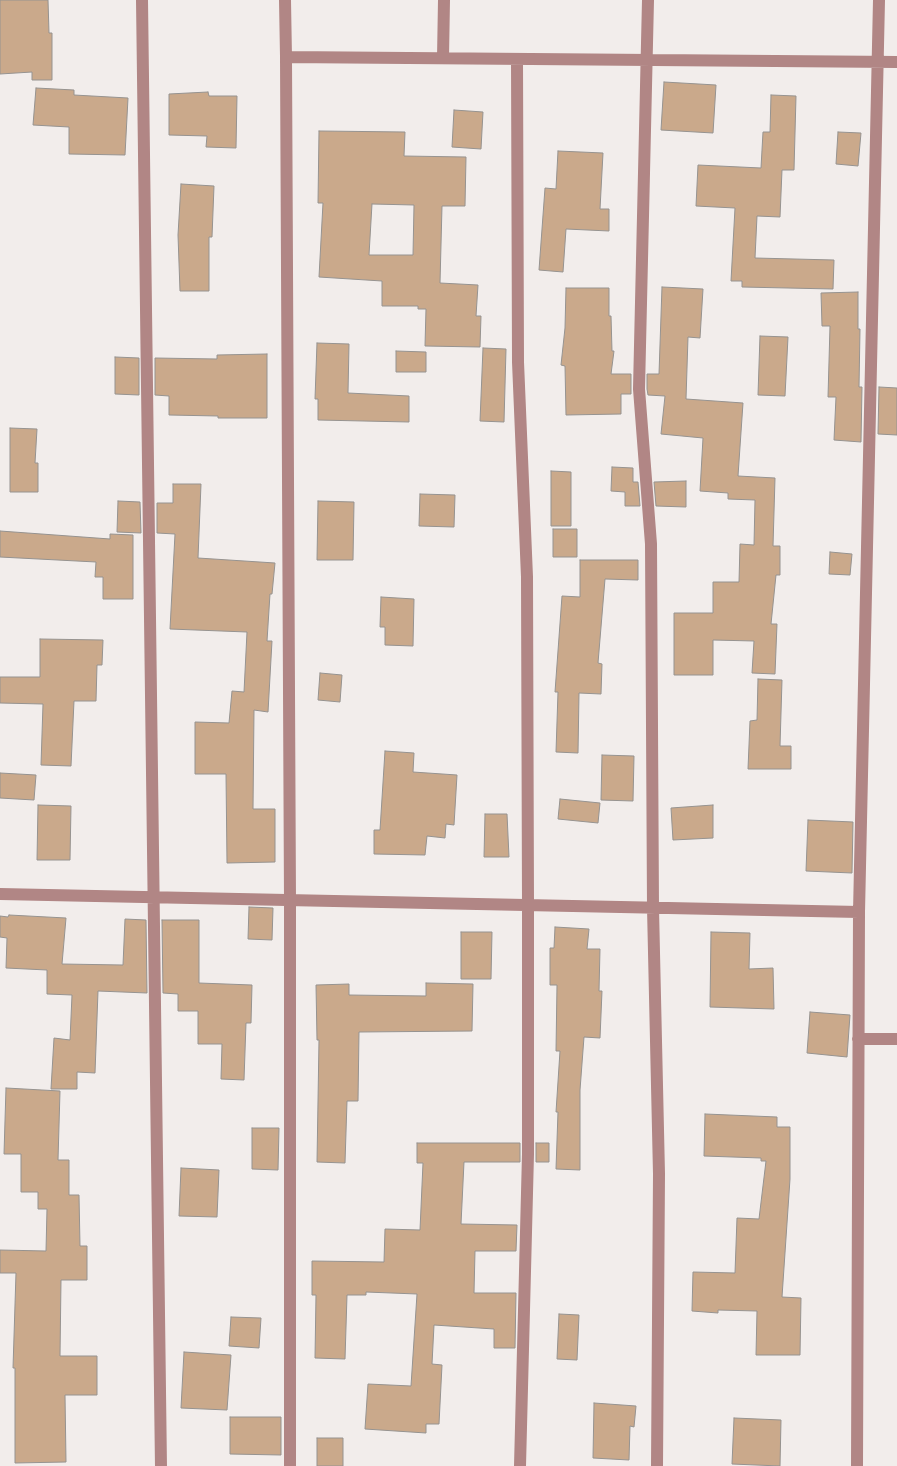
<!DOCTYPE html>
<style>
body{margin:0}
canvas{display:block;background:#f2edeb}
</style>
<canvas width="897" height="1466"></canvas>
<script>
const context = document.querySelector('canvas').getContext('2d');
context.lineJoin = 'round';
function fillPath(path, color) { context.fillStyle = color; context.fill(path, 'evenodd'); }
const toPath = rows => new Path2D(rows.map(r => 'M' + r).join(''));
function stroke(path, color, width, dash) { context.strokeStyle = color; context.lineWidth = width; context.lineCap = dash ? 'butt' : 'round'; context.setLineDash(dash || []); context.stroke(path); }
const building = toPath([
 [0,0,48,0,49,33,52,33,52,80,32,80,32,72,0,74,0,0],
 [664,82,716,85,713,133,661,130,664,82],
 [36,88,74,90,74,95,128,98,125,155,69,154,69,127,33,125,36,88],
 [208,92,209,96,237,96,236,148,206,147,207,136,169,135,169,94,208,92],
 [771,95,796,96,794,170,782,170,780,217,757,216,755,258,834,260,833,289,742,287,742,281,731,281,735,208,696,206,698,165,761,168,763,132,770,132,771,95],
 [454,110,483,112,481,149,452,147,454,110],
 [319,131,405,132,404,156,466,157,465,206,442,206,440,283,478,285,476,316,481,316,480,347,425,346,426,309,418,309,418,306,382,306,382,281,319,277,323,203,318,203,319,131],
 [372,204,414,205,413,255,369,255,372,204],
 [838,132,861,133,858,166,836,164,838,132],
 [558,151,603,153,600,209,609,209,609,231,566,229,563,272,539,270,545,188,556,189,558,151],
 [181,184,214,186,212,237,209,237,209,291,180,291,178,235,181,184],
 [662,287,703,289,700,338,688,337,686,399,743,403,738,476,775,478,773,546,780,546,780,575,776,575,771,624,777,624,775,674,752,673,754,641,713,640,713,675,674,675,674,613,713,613,713,582,739,582,740,544,754,545,755,500,728,499,728,493,700,491,703,438,661,434,665,396,648,395,647,389,647,374,659,374,662,287],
 [566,288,609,288,609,316,611,316,612,351,614,351,611,374,631,374,631,394,621,394,621,414,566,415,565,366,561,365,565,328,566,288],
 [858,292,858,329,860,329,859,387,862,387,861,442,834,440,836,397,828,397,830,326,822,326,821,293,858,292],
 [760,336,788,337,785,396,758,395,760,336],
 [317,343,349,344,348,393,409,396,409,422,318,420,318,399,315,399,317,343],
 [483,348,506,349,504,422,480,421,483,348],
 [396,351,426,352,426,372,396,372,396,351],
 [267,354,267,418,218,418,218,416,169,415,169,396,155,395,155,358,217,359,217,355,267,354],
 [115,357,139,358,139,395,115,394,115,357],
 [879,387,897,388,897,435,878,434,879,387],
 [10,428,37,429,35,463,38,463,38,492,10,492,10,428],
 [612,467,633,468,633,482,638,482,640,506,625,506,625,492,611,491,612,467],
 [551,471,571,472,571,526,551,526,551,471],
 [686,481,686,507,656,506,654,482,686,481],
 [173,484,201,484,198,558,275,563,272,594,270,594,267,641,272,641,268,712,254,710,253,809,275,809,275,862,227,863,226,774,195,774,195,722,229,723,232,691,244,692,247,632,170,629,175,534,157,533,157,503,173,503,173,484],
 [420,494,455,495,454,527,419,526,420,494],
 [118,501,140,502,141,533,117,532,118,501],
 [318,501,354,502,353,560,317,560,318,501],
 [553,529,577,529,577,557,553,557,553,529],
 [0,531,110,539,110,534,133,535,133,599,103,599,103,577,95,577,96,562,0,557,0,531],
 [830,552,852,554,850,575,829,574,830,552],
 [580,560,638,560,638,580,605,579,598,663,602,664,601,694,579,693,578,753,556,752,558,692,555,692,562,596,580,597,580,560],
 [381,597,414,599,413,646,385,645,385,627,380,627,381,597],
 [40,639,103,640,102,665,97,665,96,701,74,701,71,766,41,765,43,704,0,703,0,677,40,677,40,639],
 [320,673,342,675,340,702,318,700,320,673],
 [758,679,782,680,780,746,791,746,791,769,748,769,750,721,757,720,758,679],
 [385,751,414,753,413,772,457,775,454,825,446,824,445,838,427,836,425,855,374,854,374,830,380,830,385,751],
 [602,755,634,756,633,801,601,800,602,755],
 [0,773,36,775,34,800,0,798,0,773],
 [560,799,600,803,598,823,558,819,560,799],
 [38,805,71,806,70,860,37,860,38,805],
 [713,805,713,838,673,840,671,808,713,805],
 [485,814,507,814,509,857,484,857,485,814],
 [808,820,853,822,852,873,806,871,808,820],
 [249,907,273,908,272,940,248,939,249,907],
 [9,915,66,918,62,964,123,965,125,919,146,920,147,993,98,991,95,1073,77,1072,77,1089,51,1089,54,1038,70,1040,72,995,47,994,47,970,6,968,7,938,0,937,0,916,8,917,9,915],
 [162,920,199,920,199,983,252,985,251,1023,246,1023,244,1080,221,1079,222,1044,198,1044,198,1011,178,1011,178,994,163,993,162,920],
 [555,927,589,929,587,949,600,949,599,991,602,991,600,1038,584,1037,580,1090,580,1170,556,1169,558,1112,556,1112,560,1051,556,1051,557,985,550,985,550,948,554,948,555,927],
 [461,932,492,932,491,979,461,979,461,932],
 [711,932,750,933,749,969,773,968,774,1009,710,1007,711,932],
 [426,983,473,984,472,1031,359,1032,358,1101,347,1101,345,1163,317,1162,319,1040,317,1040,316,985,349,984,349,995,426,996,426,983],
 [810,1012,850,1015,847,1057,807,1053,810,1012],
 [6,1088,60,1091,58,1160,69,1160,69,1195,79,1195,80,1246,87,1246,87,1280,61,1280,60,1356,97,1356,97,1395,65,1395,66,1462,15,1463,15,1368,13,1368,16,1273,0,1273,0,1250,46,1251,47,1209,38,1209,38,1192,21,1192,21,1154,4,1154,6,1088],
 [705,1114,777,1117,777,1127,790,1127,790,1179,782,1297,801,1298,800,1355,756,1355,757,1311,718,1310,718,1313,692,1311,693,1272,735,1273,737,1218,759,1219,766,1161,761,1161,761,1158,704,1156,705,1114],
 [252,1128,279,1128,278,1170,252,1169,252,1128],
 [417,1143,520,1143,520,1162,464,1162,461,1224,517,1225,516,1251,475,1251,474,1293,516,1293,515,1348,494,1348,494,1329,434,1325,432,1364,442,1365,439,1424,426,1424,426,1433,365,1429,368,1384,411,1386,417,1294,366,1292,366,1295,347,1295,345,1359,315,1358,316,1295,312,1295,312,1261,384,1262,385,1229,420,1230,423,1163,417,1163,417,1143],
 [536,1143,549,1143,549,1162,536,1162,536,1143],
 [181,1168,219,1170,217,1217,179,1216,181,1168],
 [559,1314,579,1315,577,1360,557,1359,559,1314],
 [231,1317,261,1318,259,1348,229,1346,231,1317],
 [184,1352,231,1355,227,1410,181,1408,184,1352],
 [594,1403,636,1406,634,1427,630,1426,629,1460,593,1458,594,1403],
 [230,1417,281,1417,281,1455,230,1454,230,1417],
 [734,1418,781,1420,780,1466,732,1464,734,1418],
 [317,1438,343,1438,343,1466,317,1466,317,1438]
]);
const street = toPath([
 [142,0,161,1466],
 [285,0,286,57,897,62],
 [648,0,639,389,651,544,653,908,659,1174,657,1466],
 [286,57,290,900,290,1466],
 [443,58,444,0],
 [517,59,518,362,527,577,528,905,528,1154,520,1466],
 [0,894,859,912],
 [858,1039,897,1039],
 [857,1466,859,912,879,0]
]);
fillPath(building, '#caa98b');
stroke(building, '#969390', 1);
stroke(street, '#b18685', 12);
</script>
